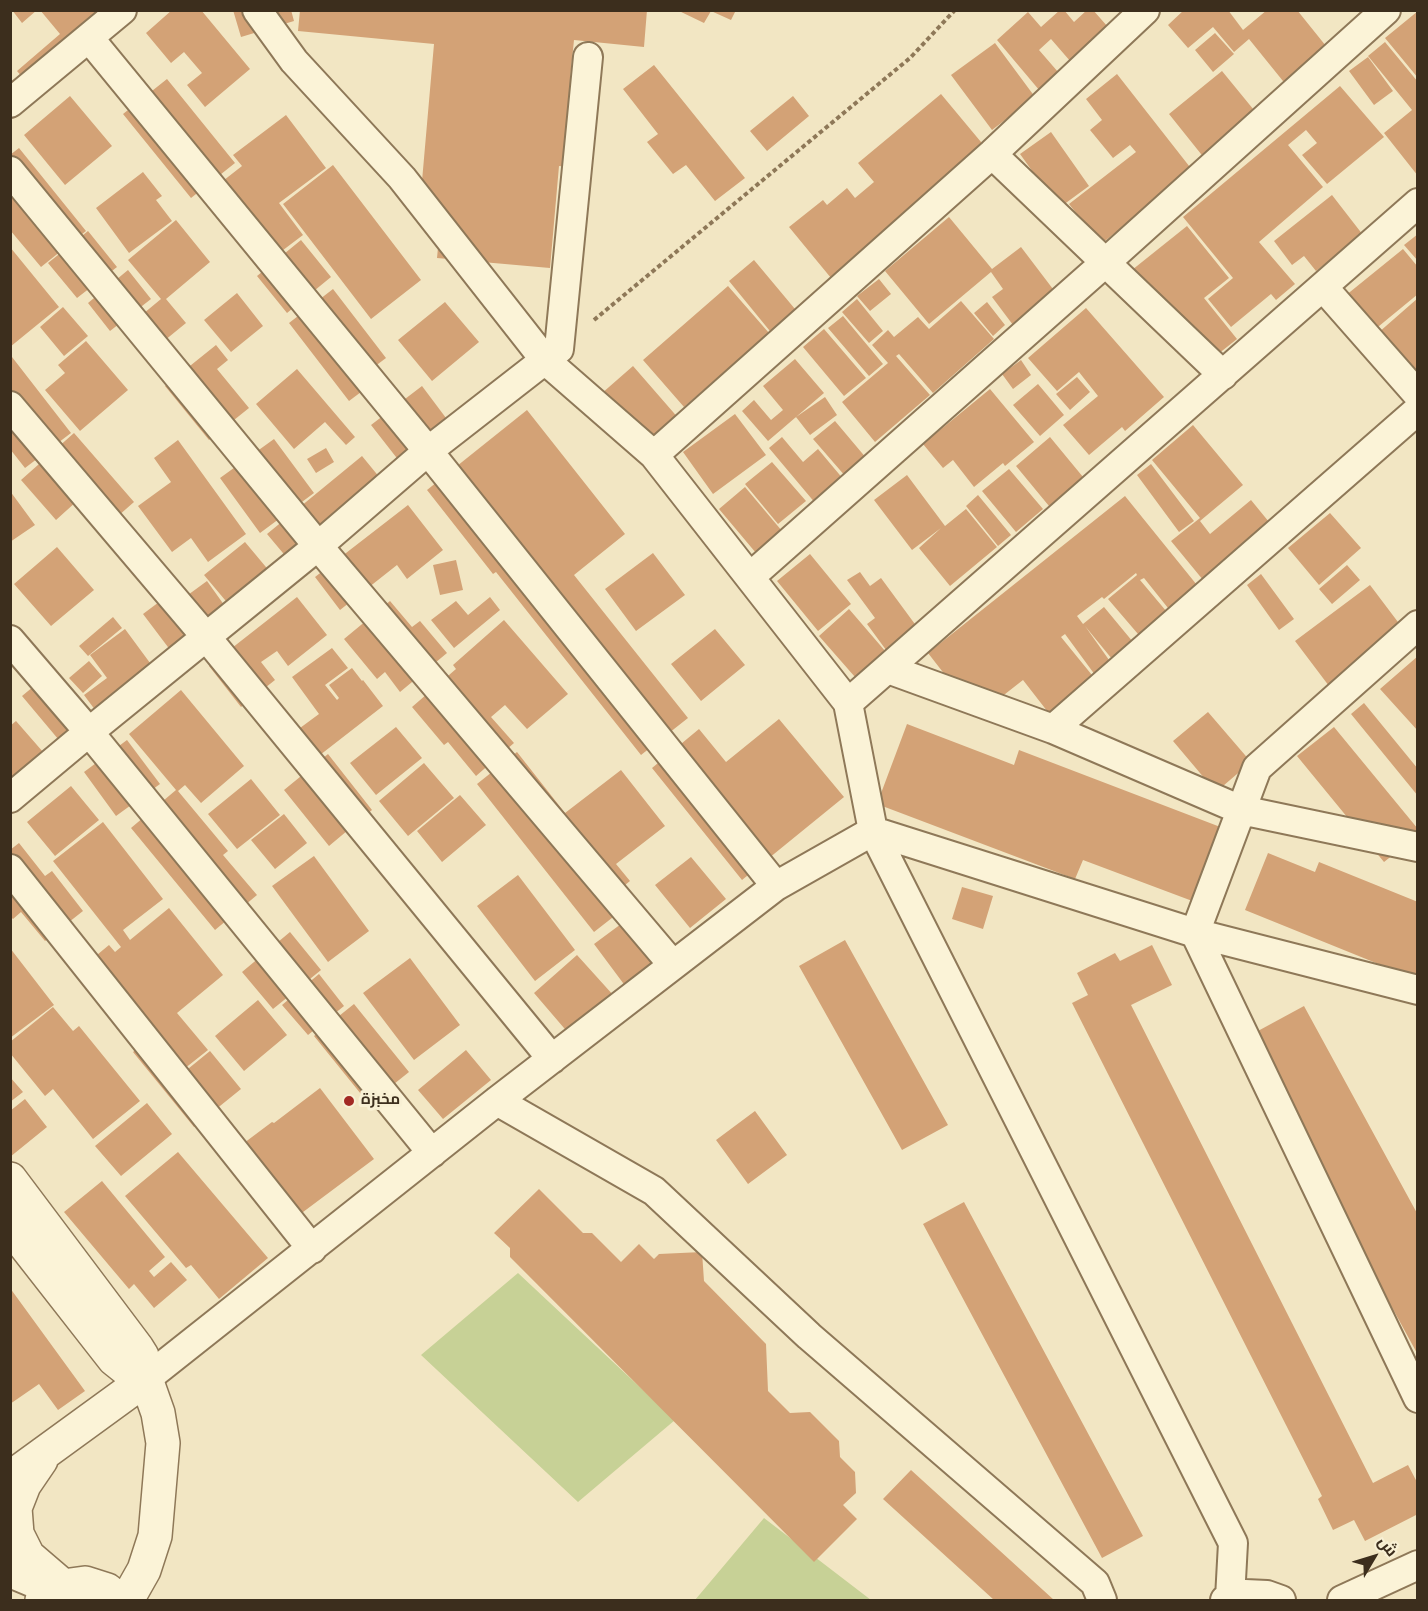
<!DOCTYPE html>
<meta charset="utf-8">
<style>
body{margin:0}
#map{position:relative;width:1428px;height:1611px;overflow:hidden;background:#f2e6c3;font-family:Georgia,Cairo,serif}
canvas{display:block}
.frame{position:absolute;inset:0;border:12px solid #3c2e1d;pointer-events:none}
.north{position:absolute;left:1344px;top:1527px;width:60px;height:60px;-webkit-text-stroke:4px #f8f0d4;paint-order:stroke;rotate:52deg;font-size:16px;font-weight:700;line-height:24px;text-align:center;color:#3c2e1d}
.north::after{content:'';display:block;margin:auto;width:21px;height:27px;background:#3c2e1d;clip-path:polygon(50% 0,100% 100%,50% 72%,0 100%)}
</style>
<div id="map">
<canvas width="1428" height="1611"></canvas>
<div class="frame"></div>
<div class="north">ش</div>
</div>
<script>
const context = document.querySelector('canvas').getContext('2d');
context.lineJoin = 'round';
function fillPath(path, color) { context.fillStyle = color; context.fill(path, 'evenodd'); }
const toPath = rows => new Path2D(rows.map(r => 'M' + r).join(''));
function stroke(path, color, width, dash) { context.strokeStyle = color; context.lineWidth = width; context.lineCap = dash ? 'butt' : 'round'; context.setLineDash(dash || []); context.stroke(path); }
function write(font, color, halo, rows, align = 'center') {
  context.font = font + ' Georgia,Cairo,serif'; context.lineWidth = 6; context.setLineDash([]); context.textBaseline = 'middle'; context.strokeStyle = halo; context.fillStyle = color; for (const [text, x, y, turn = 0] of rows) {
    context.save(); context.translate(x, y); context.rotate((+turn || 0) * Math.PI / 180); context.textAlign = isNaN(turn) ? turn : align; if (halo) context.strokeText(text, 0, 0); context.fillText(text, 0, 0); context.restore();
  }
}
const green = toPath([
 [518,1273,675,1420,578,1502,421,1355],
 [764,1518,871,1600,695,1600]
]);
const building = toPath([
 [12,10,37,10,22,23],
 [40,10,117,10,29,85,17,71,60,34],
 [172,10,201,10,250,69,205,107,187,85,202,73,184,52,171,63,146,33],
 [233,10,291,10,294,21,241,37],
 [300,10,647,10,644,47,574,40,570,79,594,82,579,168,559,166,550,268,437,258,442,206,420,204,434,44,298,31],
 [677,10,736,10,731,20,711,11,704,23],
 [1060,10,1064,10,1074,22,1087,10,1093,10,1115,35,1077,69,1051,39,1039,50,1065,80,1045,97,997,40,1028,12,1041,27],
 [1184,10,1228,10,1243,30,1267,10,1297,10,1330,51,1287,86,1249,39,1234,52,1213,27,1188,48,1168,25],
 [1418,11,1418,78,1385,38],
 [1215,33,1234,54,1213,72,1195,50],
 [1385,42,1418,82,1418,107,1416,108,1418,111,1418,176,1384,133,1412,110,1368,56],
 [995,43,1035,97,992,130,951,75],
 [1368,57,1393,91,1374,105,1349,71],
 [654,65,745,178,715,201,686,165,673,174,647,142,658,134,623,89],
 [1222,71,1258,115,1205,159,1169,114],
 [1117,74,1193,171,1101,244,1069,204,1136,152,1130,145,1113,158,1090,130,1102,120,1086,99],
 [167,79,235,163,191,198,123,114],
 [1340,86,1384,137,1327,184,1302,155,1317,143,1306,130,1288,145,1323,187,1259,242,1295,284,1276,300,1271,294,1231,327,1208,299,1233,278,1183,217],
 [941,94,986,148,865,247,866,248,831,278,789,227,823,200,827,205,847,188,855,198,874,182,858,163],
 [70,96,112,146,65,185,24,135],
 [793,96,809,116,767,151,750,131],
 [286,115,326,168,279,203,303,235,258,269,212,208,219,184,242,166,233,155],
 [1051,132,1089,186,1059,208,1020,154],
 [19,148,86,231,41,267,10,230,10,155],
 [333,165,421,280,371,319,283,204],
 [143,172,162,196,156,200,172,221,129,253,96,208],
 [1332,195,1363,235,1316,271,1304,256,1292,265,1274,241],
 [949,217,992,269,1021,247,1059,297,1016,329,992,297,1003,289,991,272,929,324,885,271],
 [176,220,210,262,166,299,186,323,148,354,126,328,161,299,128,260],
 [1187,226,1229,278,1204,298,1237,339,1203,366,1127,274],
 [88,231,117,267,77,298,48,263],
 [1418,234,1418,261,1404,245],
 [301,240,331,277,287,313,257,276],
 [10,247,59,307,10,347],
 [1403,249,1418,267,1418,294,1373,331,1345,296],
 [754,260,800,315,774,336,729,281],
 [128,270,151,299,110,331,88,303],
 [879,279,891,294,870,311,857,296],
 [728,286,769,333,684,407,643,360],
 [333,289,386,358,358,379,365,389,349,401,289,323],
 [237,293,263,326,231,352,204,320],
 [1418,298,1418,394,1370,340],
 [857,299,883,331,869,343,842,312],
 [961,301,994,339,933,393,899,354,896,356,930,395,875,442,842,402,888,363,872,345,888,330,894,337,918,317,929,329],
 [445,302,479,342,432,381,398,340],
 [987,302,1005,325,993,336,974,313],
 [63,307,88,336,64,356,40,327],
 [1086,308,1164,397,1125,431,1122,427,1089,455,1063,425,1098,396,1079,372,1057,391,1028,358],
 [843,316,883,364,869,376,828,328],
 [824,329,866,378,844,396,803,347],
 [86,341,128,390,80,431,45,390,65,373,58,365],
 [216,345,228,360,217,369,249,408,209,440,165,386],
 [12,357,71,433,25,468,10,449,10,358],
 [795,359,824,393,768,441,742,411,754,400,771,420,783,410,763,386],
 [1021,360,1031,375,1013,389,1002,374],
 [633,366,680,420,647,448,601,394],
 [297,369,355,437,346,445,325,422,294,449,256,404],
 [1077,377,1090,392,1070,410,1056,394],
 [1038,384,1064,415,1040,436,1013,405],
 [422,386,464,442,414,480,371,425],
 [990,389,1034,442,1005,466,1003,463,974,487,953,460,943,468,923,444],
 [825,397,837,415,810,435,796,417],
 [527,410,625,534,574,575,688,718,641,755,496,572,493,574,427,490],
 [735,414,766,455,713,494,683,452],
 [835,421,867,459,846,477,813,439],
 [1193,425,1243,485,1200,521,1210,534,1251,500,1269,522,1228,556,1235,564,1208,586,1171,541,1200,518,1152,460],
 [74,433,134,502,102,530,77,501,56,520,21,480],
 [782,437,803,462,818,449,844,480,816,504,769,448],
 [1050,437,1083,477,1049,506,1016,466],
 [274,439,314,493,260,533,220,478],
 [178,440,246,534,208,562,191,538,172,552,138,506,171,482,154,458],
 [326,448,334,462,316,473,307,459],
 [362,456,394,495,293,565,267,534],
 [772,462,806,501,778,524,745,484],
 [1151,464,1194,521,1179,532,1137,475],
 [1009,469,1043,509,1016,532,982,491],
 [907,475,945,526,966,509,997,547,950,586,919,548,941,528,912,550,874,500],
 [745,487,782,531,756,553,719,509],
 [10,491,35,525,10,542],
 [978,495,1011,535,998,546,966,506],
 [1125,496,1205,595,1176,618,1144,578,1140,580,1172,618,1144,641,1108,599,1137,575,1136,573,1104,599,1102,597,1077,616,1083,624,1104,607,1133,642,1112,659,1085,626,1114,667,1098,679,1065,634,1061,637,1096,680,1051,716,1023,680,977,716,928,653],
 [408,505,443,550,407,579,397,565,340,610,315,577],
 [1330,513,1361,548,1319,585,1288,548],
 [245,542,281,585,241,619,204,575],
 [57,547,94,590,51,626,14,584],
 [653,553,685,595,636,631,605,589],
 [810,554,851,604,818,631,777,581],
 [456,560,463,590,440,595,433,565],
 [1347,565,1360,580,1332,604,1319,589],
 [860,572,870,586,881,578,920,631,889,654,867,624,875,618,847,580],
 [1261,574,1294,619,1279,630,1247,585],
 [207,581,227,609,180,663,143,614,159,602,166,611],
 [1370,585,1404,630,1329,686,1295,641],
 [297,597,327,635,288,666,277,651,261,662,275,680,241,707,209,666],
 [490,597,500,610,454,648,431,620,456,601,468,615],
 [390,601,412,627,420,621,447,653,400,692,385,672,377,679,344,639],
 [849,609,892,659,862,685,819,636],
 [113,617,122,628,88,656,79,646],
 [504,620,568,694,527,729,505,705,491,717,514,743,476,776,448,742,444,745,412,707,456,669,453,665],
 [125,629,167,686,110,730,84,695,107,678,90,655],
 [715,629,745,665,701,701,671,664],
 [332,648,348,668,325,685,337,700,339,698,329,685,352,668,362,681,363,680,383,706,320,755,300,728,319,714,292,677],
 [1418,656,1418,731,1380,689],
 [89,661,102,676,83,693,69,678],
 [51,672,103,733,74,758,22,696],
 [181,690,244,766,201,803,185,785,178,791,228,851,223,855,257,895,215,930,131,828,176,790,129,734],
 [1364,703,1418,769,1418,796,1351,714],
 [1208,712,1251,762,1216,792,1173,741],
 [779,719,844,797,742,880,652,768,699,729,726,762],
 [16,721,57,768,10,802,10,726],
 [907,724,1014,765,1019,750,1223,828,1195,902,1083,860,1075,879,877,804],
 [396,727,422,758,376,795,350,763],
 [1334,727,1418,829,1418,835,1384,862,1297,756],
 [127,740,160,784,116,816,84,772],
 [517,752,565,813,621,770,665,826,616,864,630,881,615,893,626,907,594,932,477,784],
 [328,754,372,810,329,846,284,790],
 [424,763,454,798,408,836,379,801],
 [251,779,280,815,237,849,208,814],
 [71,786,99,820,55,856,27,822],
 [460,795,486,825,442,862,417,831],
 [284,814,307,843,275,869,251,840],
 [103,822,163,899,123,930,130,940,169,908,223,975,177,1013,208,1050,184,1069,153,1032,133,1048,74,974,109,945,115,952,121,947,53,861],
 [19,843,45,876,52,871,83,911,45,941,21,912,13,919,10,916,10,850],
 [1268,853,1315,872,1319,862,1418,902,1418,980,1245,910],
 [314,856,369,931,328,962,272,886],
 [691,857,726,899,690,928,655,885],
 [518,875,575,950,535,981,477,906],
 [962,887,993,896,983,929,952,919],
 [644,907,676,950,626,987,594,944],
 [290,932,321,970,273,1009,242,972],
 [845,940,948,1125,902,1150,799,966],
 [1152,945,1172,985,1131,1005,1373,1483,1408,1465,1418,1484,1418,1514,1365,1541,1354,1520,1333,1530,1318,1499,1322,1496,1072,1003,1088,995,1077,973,1115,953,1120,961],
 [10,948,54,1005,10,1038],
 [577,955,614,996,570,1035,534,993],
 [410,958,460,1025,414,1060,363,993],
 [319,974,344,1006,308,1035,282,1005],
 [258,1000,287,1035,244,1071,215,1036],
 [354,1004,409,1072,369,1104,314,1036],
 [1304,1006,1418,1215,1418,1355,1245,1038],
 [53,1007,73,1031,79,1026,140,1101,93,1139,53,1089,45,1096,10,1053,10,1042],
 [154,1035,183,1073,210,1051,241,1089,194,1127,133,1052],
 [466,1050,491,1080,443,1119,418,1090],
 [10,1077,23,1092,10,1102],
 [320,1088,374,1159,279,1230,224,1158,272,1122,274,1123],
 [25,1099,47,1127,10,1157,10,1111],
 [147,1103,172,1134,121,1176,95,1146],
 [755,1111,787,1155,748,1184,716,1140],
 [178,1152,268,1258,219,1299,191,1265,186,1268,125,1196],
 [102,1181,165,1257,149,1271,154,1277,171,1262,187,1280,154,1308,134,1284,129,1289,64,1212],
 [539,1189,583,1233,592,1233,621,1262,639,1244,654,1259,659,1254,702,1252,704,1281,766,1344,768,1391,790,1413,810,1412,839,1441,840,1457,855,1472,856,1493,843,1505,857,1519,814,1562,510,1257,510,1248,494,1233],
 [964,1202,1143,1536,1102,1558,923,1224],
 [10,1288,85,1391,58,1410,39,1384,10,1404],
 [911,1470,1054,1600,994,1600,883,1499]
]);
const path = toPath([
 [594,320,910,58,955,10]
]);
const minor = toPath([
 [257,10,294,61,402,178,545,360,654,455,848,703,873,831,1233,1543,1230,1598],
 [89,38,428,451,776,886],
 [10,103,122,10],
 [992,154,1223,375],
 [10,171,318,546,673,965],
 [1323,287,1418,395],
 [10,406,207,638,552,1059],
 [654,455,992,154,1145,10],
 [750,577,1106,262,1386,10],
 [1418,625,1257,768,1195,933,1418,1398],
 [10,640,89,732,432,1153],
 [888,669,1053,729,1241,810,1418,847],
 [848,703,1418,203],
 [1053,729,1418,410],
 [10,798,89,732,318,546,428,451,559,349,588,57],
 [10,869,312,1249],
 [497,1101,654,1191,809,1336,1095,1583,1102,1600],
 [146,1379,497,1101,776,886,873,831,1195,933,1418,990],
 [10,1573,53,1591],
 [1225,1600,1230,1598,1245,1594,1267,1595,1281,1600],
 [1342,1600,1418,1565]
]);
const tertiary = toPath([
 [10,1179,137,1348,142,1356,146,1379,158,1413,163,1443,155,1536,144,1570,127,1600],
 [10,1226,114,1359,129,1371,146,1379],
 [41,1460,24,1485,15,1508,17,1534,28,1556,63,1586],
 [10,1478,146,1379],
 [42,1600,53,1591,63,1586,85,1583,107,1590,119,1600]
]);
const markers = [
 [349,1101,6,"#a22923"]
];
const poiNames = [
 ["مخبزة",361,1101]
];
fillPath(green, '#c7d196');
fillPath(building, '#d3a276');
stroke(minor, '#8e7858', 32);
stroke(tertiary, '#8e7858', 36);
stroke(path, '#8e7858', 4, [4.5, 3]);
stroke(minor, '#fbf3d7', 28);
stroke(tertiary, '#fbf3d7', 33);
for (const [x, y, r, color] of markers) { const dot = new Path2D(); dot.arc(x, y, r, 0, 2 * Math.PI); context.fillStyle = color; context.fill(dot); stroke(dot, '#f8f0d4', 2); }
write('bold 15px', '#3c2e1d', '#f8f0d4', poiNames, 'left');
</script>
